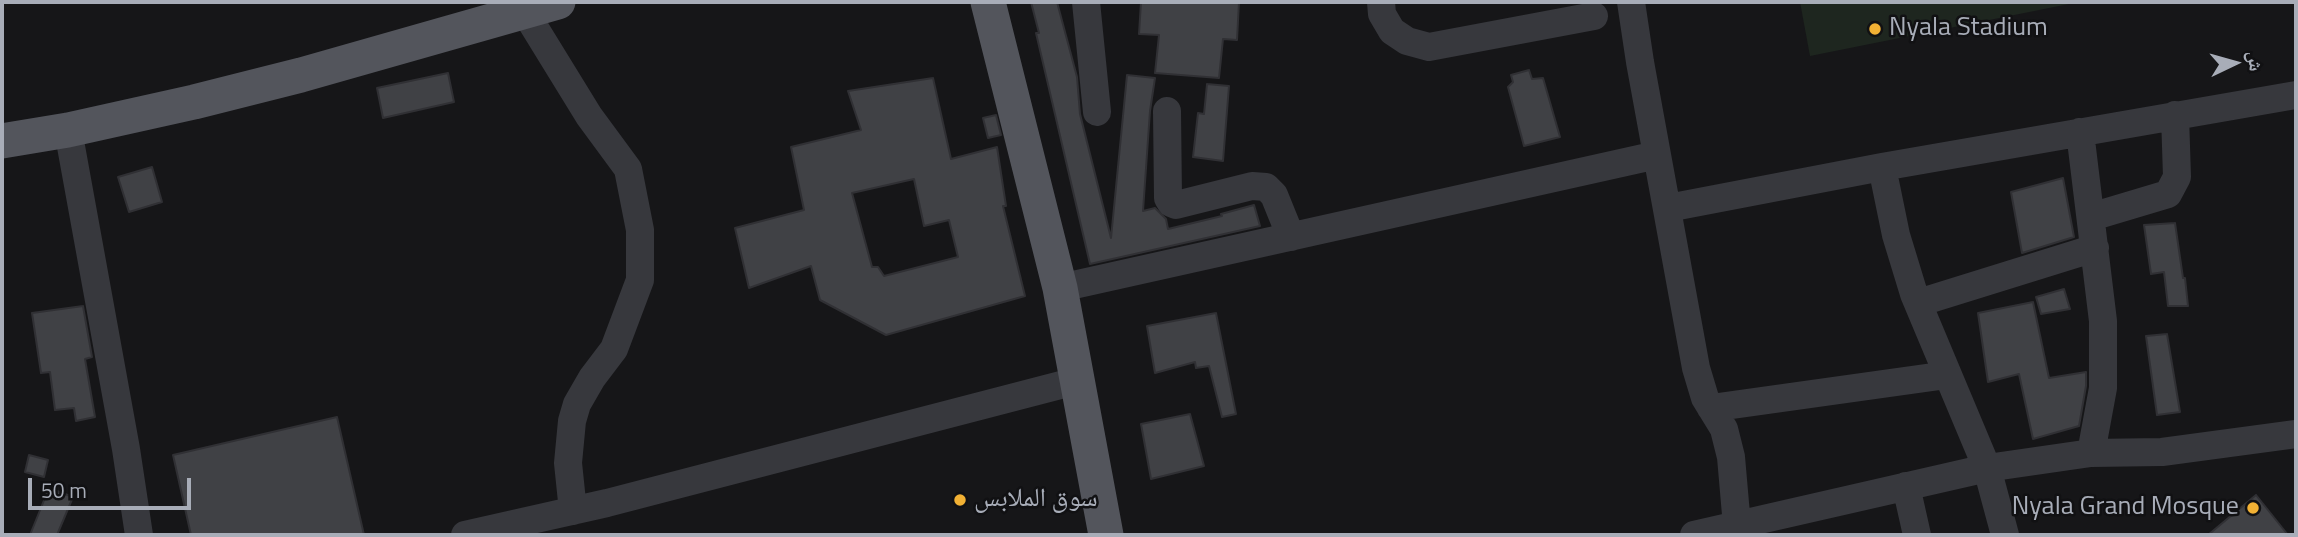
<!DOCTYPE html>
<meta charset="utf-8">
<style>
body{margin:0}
#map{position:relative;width:2298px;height:537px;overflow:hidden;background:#161618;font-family:"Titillium Web","Noto Naskh Arabic",sans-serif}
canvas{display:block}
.frame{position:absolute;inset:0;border:4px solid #a8adb8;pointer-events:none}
.north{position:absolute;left:2200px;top:28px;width:70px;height:70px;-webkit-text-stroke:5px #111113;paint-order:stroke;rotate:85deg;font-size:19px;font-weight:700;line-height:28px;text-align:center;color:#a8adb8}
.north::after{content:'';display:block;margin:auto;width:24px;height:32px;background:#a8adb8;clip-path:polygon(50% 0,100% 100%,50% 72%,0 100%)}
.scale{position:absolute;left:28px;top:478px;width:163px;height:32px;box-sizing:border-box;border:4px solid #a8adb8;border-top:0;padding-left:9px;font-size:21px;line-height:24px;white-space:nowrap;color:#a8adb8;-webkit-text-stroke:5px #111113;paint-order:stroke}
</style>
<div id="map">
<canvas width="2298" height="537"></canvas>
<div class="frame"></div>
<div class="north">ش</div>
<div class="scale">50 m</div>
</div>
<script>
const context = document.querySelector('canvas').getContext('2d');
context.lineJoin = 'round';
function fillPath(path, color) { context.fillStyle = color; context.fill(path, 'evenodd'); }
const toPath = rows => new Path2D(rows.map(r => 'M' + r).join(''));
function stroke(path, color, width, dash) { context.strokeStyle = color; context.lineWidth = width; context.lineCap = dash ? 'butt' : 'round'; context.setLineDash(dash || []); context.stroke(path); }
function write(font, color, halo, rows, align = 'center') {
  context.font = font + ' "Titillium Web","Noto Naskh Arabic",sans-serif'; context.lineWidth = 5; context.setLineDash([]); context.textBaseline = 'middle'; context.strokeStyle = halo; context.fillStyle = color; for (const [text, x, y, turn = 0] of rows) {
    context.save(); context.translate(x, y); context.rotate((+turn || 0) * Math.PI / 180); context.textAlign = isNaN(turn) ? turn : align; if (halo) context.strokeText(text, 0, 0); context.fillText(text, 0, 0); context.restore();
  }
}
const green = toPath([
 [1800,2,2079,2,1810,56]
]);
const building = toPath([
 [1031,2,1057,2,1077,77,1080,114,1111,238,1127,75,1155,78,1150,111,1143,211,1155,208,1166,219,1168,229,1222,216,1221,214,1254,205,1260,226,1090,264,1036,33,1039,33,1031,2],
 [1141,2,1239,2,1237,40,1223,39,1219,78,1155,73,1159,35,1139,34,1141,2],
 [1529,70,1532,79,1543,78,1560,137,1524,146,1508,87,1513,82,1511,75,1529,70],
 [448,73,454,102,383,118,377,88,448,73],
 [933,78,951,159,997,147,1006,206,1003,206,1025,296,886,335,820,300,811,266,749,288,735,228,804,210,791,147,861,130,848,91,933,78],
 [914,179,924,226,949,220,958,257,884,276,878,267,872,267,852,193,914,179],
 [1207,84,1229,86,1223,161,1193,157,1198,113,1204,114,1207,84],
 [996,115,1001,135,988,138,983,118,996,115],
 [152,167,162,202,129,212,118,177,152,167],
 [2063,178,2074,237,2022,253,2011,192,2063,178],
 [2175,223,2183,278,2185,278,2188,306,2168,306,2164,272,2151,274,2144,225,2175,223],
 [2064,289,2070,309,2041,314,2036,297,2064,289],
 [2033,302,2049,378,2086,372,2086,386,2079,426,2033,439,2019,374,1988,382,1978,313,2033,302],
 [83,306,92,357,85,359,95,417,76,421,74,408,55,410,50,372,41,373,32,313,83,306],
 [1216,313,1236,414,1222,417,1209,366,1196,368,1195,362,1155,373,1147,326,1216,313],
 [2167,334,2180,412,2157,415,2146,336,2167,334],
 [1190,414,1204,466,1151,479,1141,424,1190,414],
 [337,417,364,535,191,535,173,455,337,417],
 [29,455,48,460,44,477,25,472,29,455],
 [49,488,73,497,57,535,30,535,49,488],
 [2256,495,2288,535,2208,535,2256,495]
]);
const minor = toPath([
 [1086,2,1097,112],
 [1381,2,1382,14,1392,31,1407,41,1429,47,1594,16],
 [1631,2,1640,62,1696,368,1705,398,1724,429,1731,457,1737,526],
 [525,12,589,116,628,169,640,230,640,280,614,349,592,378,577,404,572,421,568,463,573,511],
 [1167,111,1168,198,1171,203,1176,205,1252,186,1266,187,1274,195,1291,237],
 [68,130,126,449,139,535],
 [2080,132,2103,321,2103,388,2091,453],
 [1882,167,1896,235,1914,294,1987,468,2005,535],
 [1668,208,1882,167,2296,95],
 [2091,217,2168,194,2177,177,2175,115],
 [1060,288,1657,155],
 [1918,303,2095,248],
 [1711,408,1947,375],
 [1906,486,1917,535],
 [465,535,607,503,1076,381],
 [1694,535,1987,468,2091,453,2162,452,2296,434]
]);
const major = toPath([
 [988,2,1060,288,1106,535],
 [2,141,68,130,194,102,301,75,558,2]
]);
const markers = [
 [1875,29,7,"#f2b134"],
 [960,500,7,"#f2b134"],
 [2253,508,7,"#f2b134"]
];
const poiNames = [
 ["Nyala Stadium",1889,29],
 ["سوق الملابس",974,500],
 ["Nyala Grand Mosque",2239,508,"right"]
];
fillPath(green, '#1e261f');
fillPath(building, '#404145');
stroke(building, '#303034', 2);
stroke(minor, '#37383d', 28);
stroke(major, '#53555c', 35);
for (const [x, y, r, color] of markers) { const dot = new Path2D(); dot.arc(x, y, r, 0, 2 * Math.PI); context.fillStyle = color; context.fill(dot); stroke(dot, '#111113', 2.5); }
write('26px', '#a8adb8', '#111113', poiNames, 'left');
</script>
